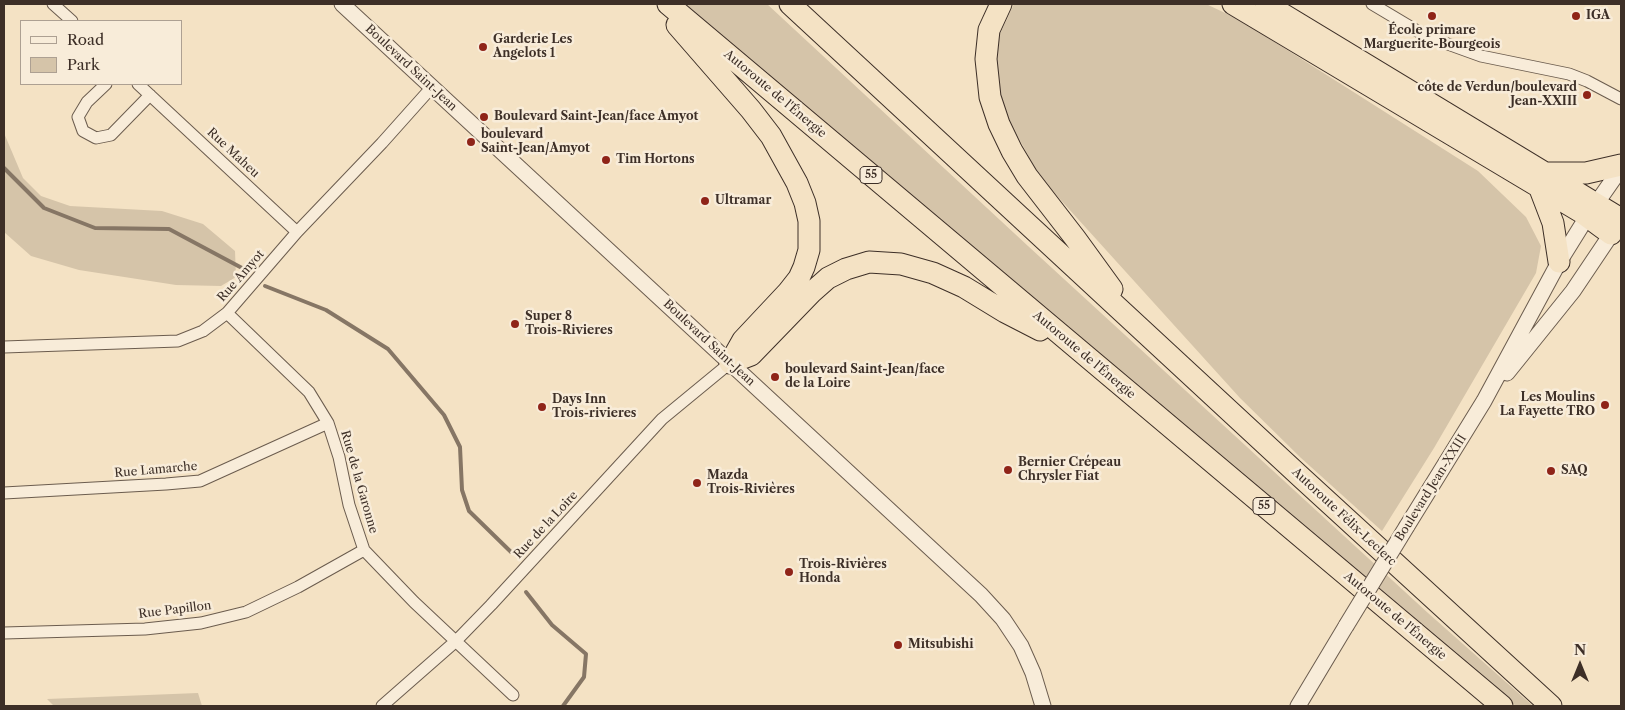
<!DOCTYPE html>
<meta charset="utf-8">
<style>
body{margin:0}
#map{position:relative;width:1625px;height:710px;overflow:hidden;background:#f4e2c4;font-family:"Libre Caslon Text",serif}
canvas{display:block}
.frame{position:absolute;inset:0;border:5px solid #3d2f27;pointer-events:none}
.legend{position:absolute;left:20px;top:20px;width:162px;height:65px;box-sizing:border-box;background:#f8ecd9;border:1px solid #ada092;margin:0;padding:6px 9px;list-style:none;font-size:15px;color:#3d2f27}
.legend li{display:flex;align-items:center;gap:10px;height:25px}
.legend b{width:25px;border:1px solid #ada092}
.north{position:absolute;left:1555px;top:640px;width:50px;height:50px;-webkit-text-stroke:4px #f8ecd9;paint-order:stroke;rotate:0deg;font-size:14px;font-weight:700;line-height:20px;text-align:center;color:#3d2f27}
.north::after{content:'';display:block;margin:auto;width:18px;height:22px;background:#3d2f27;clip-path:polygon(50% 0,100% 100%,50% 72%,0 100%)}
</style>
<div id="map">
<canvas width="1625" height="710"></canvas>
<div class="frame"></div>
<ul class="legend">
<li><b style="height:6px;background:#f8ecd9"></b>Road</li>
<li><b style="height:14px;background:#d5c4a9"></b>Park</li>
</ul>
<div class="north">N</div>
</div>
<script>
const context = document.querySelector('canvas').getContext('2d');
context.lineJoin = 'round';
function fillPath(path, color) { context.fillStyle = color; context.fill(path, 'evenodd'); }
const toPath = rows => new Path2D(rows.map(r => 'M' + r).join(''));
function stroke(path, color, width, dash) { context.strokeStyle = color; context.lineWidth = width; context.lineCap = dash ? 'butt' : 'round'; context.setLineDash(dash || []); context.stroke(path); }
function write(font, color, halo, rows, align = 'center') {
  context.font = font + ' "Libre Caslon Text",serif'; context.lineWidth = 5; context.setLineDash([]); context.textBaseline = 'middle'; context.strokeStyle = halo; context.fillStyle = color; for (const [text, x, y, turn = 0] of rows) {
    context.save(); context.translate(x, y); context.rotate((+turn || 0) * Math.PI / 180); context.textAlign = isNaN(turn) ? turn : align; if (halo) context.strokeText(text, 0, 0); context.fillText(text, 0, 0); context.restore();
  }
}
const green = toPath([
 [684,4,767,4,1028,246,1428,613,1533,706,1516,706],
 [1014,4,1206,4,1240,20,1478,171,1526,217,1541,246,1536,273,1434,448,1382,531,1301,458,1240,398,1039,176,1006,114,996,75,999,36],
 [4,133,23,178,41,196,70,206,162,211,203,224,235,251,236,277,221,286,176,285,79,270,31,256,4,232],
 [198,693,202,706,54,706,47,699]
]);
const stream = toPath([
 [4,168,44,208,95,228,169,229,242,268],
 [265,286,326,310,388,349,444,415,460,447,462,490,469,511,511,552],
 [526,592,552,625,586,654,584,677,563,706]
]);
const minor = toPath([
 [53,4,72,21],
 [1372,4,1419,32,1445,43,1481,56,1569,74,1587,81,1621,99],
 [106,84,87,102,78,117,83,131,96,138,111,135,150,95],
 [138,84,297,232],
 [227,313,309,392,328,423,339,457,349,505,364,550,414,602,513,695],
 [4,347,178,341,203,331,227,313,297,232,382,143,432,87],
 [4,493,166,484,200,481,328,423],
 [4,633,145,629,201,623,246,612,298,587,364,550],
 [382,706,456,641,491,605,662,419,730,363]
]);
const tertiary = toPath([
 [342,4,981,595,1003,619,1021,646,1033,673,1043,706],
 [1507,373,1573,291,1616,227],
 [1407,526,1484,401,1559,262,1587,217,1621,168],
 [1298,706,1346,626]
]);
const motorway = toPath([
 [668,4,1502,706],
 [790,4,1303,479,1551,706],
 [1001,4,989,30,986,59,990,97,999,124,1012,151,1027,176,1075,238,1112,289],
 [1233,4,1581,212,1611,234],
 [1266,4,1621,219],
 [677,25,751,110,771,136,797,183,805,203,809,221,809,250,804,267,799,278,788,292,743,340,730,363],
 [1547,173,1586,173,1621,165],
 [1540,189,1553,223,1559,262],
 [730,363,751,355,811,293,828,278,846,269,869,262,901,264,933,273,964,287,1005,312,1040,330]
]);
const tertiaryBridge = toPath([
 [1346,626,1407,526]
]);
const markers = [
 [1432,16,5,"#8f2418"],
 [1576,16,5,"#8f2418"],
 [483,47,5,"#8f2418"],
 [1587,95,5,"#8f2418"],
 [484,117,5,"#8f2418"],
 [471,142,5,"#8f2418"],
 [606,160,5,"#8f2418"],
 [705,201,5,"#8f2418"],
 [515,324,5,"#8f2418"],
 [775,377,5,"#8f2418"],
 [1605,405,5,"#8f2418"],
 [542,407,5,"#8f2418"],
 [1008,470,5,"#8f2418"],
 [1551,471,5,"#8f2418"],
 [697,483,5,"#8f2418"],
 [789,572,5,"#8f2418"],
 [898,645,5,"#8f2418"]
];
const shields = [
 [871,175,22],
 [1264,506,22]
];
const shieldNames = [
 ["55",871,175],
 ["55",1264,506]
];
const poiNames = [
 ["IGA",1586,16],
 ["École primare",1432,31,"center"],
 ["Marguerite-Bourgeois",1432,45,"center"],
 ["Garderie Les",493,40],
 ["Angelots 1",493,54],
 ["côte de Verdun/boulevard",1577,88,"right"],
 ["Jean-XXIII",1577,102,"right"],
 ["Boulevard Saint-Jean/face Amyot",494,117],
 ["boulevard",481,135],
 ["Saint-Jean/Amyot",481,149],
 ["Tim Hortons",616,160],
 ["Ultramar",715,201],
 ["Super 8",525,317],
 ["Trois-Rivieres",525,331],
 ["boulevard Saint-Jean/face",785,370],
 ["de la Loire",785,384],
 ["Les Moulins",1595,398,"right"],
 ["La Fayette TRO",1595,412,"right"],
 ["Days Inn",552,400],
 ["Trois-rivieres",552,414],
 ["Bernier Crépeau",1018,463],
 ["Chrysler Fiat",1018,477],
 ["SAQ",1561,471],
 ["Mazda",707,476],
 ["Trois-Rivières",707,490],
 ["Trois-Rivières",799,565],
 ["Honda",799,579],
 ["Mitsubishi",908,645]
];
const streetNames = [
 ["Boulevard Saint-Jean",411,68,43],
 ["Autoroute de l'Énergie",775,94,40],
 ["Rue Maheu",233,153,43],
 ["Rue Amyot",241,276,-49],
 ["Boulevard Saint-Jean",709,343,43],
 ["Autoroute de l'Énergie",1084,355,40],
 ["Rue Lamarche",156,470,-5],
 ["Rue de la Garonne",359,482,74],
 ["Boulevard Jean-XXIII",1431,488,-58],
 ["Autoroute Félix-Leclerc",1344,517,43],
 ["Rue de la Loire",546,525,-47],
 ["Rue Papillon",175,610,-7],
 ["Autoroute de l'Énergie",1395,616,40]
];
fillPath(green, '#d5c4a9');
stroke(stream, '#867665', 4);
stroke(minor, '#6b5c4e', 13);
stroke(tertiary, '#6b5c4e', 17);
stroke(motorway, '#3d2f27', 23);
stroke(minor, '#f8ecd9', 11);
stroke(tertiary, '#f8ecd9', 15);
stroke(motorway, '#f4e2c4', 21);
stroke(tertiaryBridge, '#6b5c4e', 17, []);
stroke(tertiaryBridge, '#f8ecd9', 15);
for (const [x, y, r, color] of markers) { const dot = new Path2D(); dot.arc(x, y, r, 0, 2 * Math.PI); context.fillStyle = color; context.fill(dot); stroke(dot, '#f8ecd9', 2); }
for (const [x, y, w] of shields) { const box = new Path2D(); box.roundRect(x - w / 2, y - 8.5, w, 17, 4); context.fillStyle = '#f8ecd9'; context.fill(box); stroke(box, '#3d2f27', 1); }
write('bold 11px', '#3d2f27', null, shieldNames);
write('bold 12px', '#3d2f27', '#f8ecd9', poiNames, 'left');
write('12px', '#3d2f27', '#f8ecd9', streetNames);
</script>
